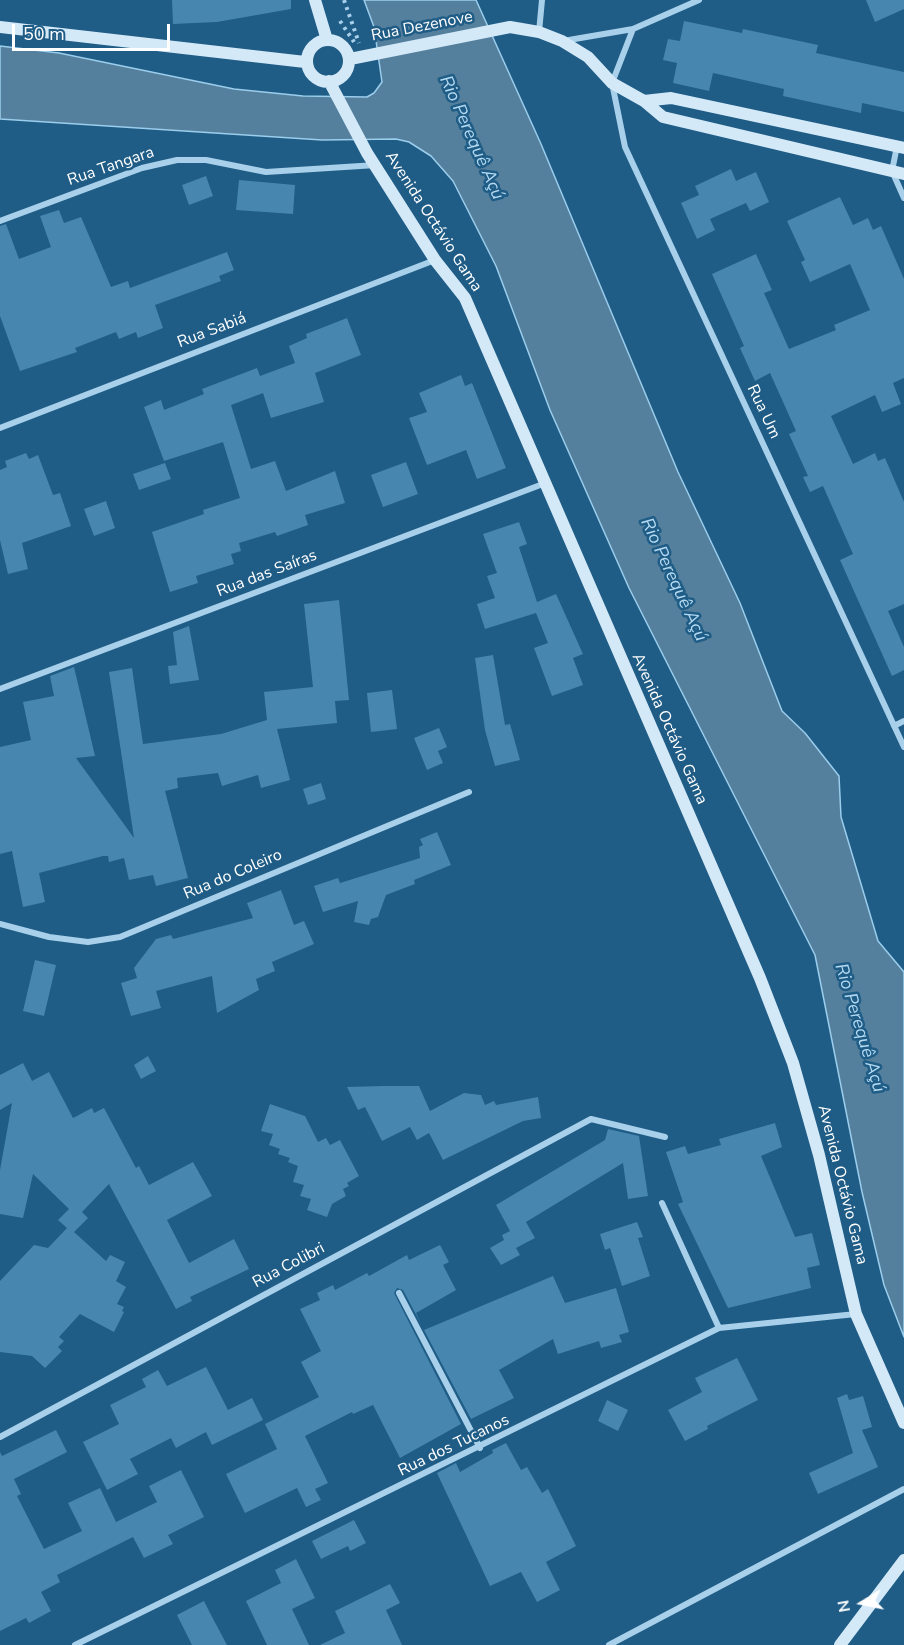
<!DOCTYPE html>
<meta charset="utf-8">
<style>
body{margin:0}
#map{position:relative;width:904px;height:1645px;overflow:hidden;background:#1f5c86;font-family:"Nunito Sans",sans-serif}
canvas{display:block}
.north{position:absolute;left:832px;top:1573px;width:60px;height:60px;-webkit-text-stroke:4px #1f5c86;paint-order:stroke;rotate:260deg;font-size:16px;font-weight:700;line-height:24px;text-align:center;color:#fff}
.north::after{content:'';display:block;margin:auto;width:21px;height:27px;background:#fff;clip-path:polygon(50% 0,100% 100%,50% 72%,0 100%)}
.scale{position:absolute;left:12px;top:24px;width:158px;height:27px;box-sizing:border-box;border:3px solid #fff;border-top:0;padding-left:8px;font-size:18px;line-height:21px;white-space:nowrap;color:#fff;-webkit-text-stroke:4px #1f5c86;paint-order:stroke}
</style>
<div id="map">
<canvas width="904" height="1645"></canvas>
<div class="north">N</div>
<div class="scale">50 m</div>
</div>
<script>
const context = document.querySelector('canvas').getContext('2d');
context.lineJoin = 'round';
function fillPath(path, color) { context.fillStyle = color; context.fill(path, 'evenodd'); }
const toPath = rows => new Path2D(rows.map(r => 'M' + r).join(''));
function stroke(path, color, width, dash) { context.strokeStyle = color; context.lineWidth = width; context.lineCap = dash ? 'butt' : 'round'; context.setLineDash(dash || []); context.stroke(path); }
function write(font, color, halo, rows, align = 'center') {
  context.font = font + ' "Nunito Sans",sans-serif'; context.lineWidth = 5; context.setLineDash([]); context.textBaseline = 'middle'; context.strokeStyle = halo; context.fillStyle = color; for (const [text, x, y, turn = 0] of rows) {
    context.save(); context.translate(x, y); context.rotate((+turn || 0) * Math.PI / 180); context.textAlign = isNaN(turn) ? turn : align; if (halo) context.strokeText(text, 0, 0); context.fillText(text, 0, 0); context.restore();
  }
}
const water = toPath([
 [364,0,476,0,541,144,678,472,740,603,782,711,805,733,839,776,841,817,878,941,904,972,904,1337,884,1285,862,1192,815,955,629,588,550,410,496,266,453,181,431,156,409,142,396,139,322,140,0,119,0,46,59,53,234,89,303,96,367,97,374,93,382,82,374,27,364,0]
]);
const building = toPath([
 [172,0,291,0,291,9,217,22,173,24],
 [866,0,904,0,904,9,875,22],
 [684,21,742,33,743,29,818,45,816,53,904,72,904,112,862,103,861,113,783,96,784,89,713,73,709,91,673,83,677,63,663,60,668,39,680,41],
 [731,169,736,181,756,172,769,202,750,211,746,203,710,219,715,230,697,239,681,203,699,195,695,186],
 [206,176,213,196,189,205,182,185],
 [239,180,295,185,293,214,236,210],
 [840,197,853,225,868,218,873,230,881,226,904,279,904,378,893,383,901,404,882,412,875,395,831,416,853,464,875,453,878,461,885,458,904,502,904,604,888,611,904,647,904,670,892,676,840,560,853,554,823,486,810,492,803,477,808,476,789,434,796,431,779,393,770,373,755,381,740,348,744,346,712,274,756,254,772,290,764,293,789,349,836,330,834,325,870,310,850,264,810,282,801,262,805,260,787,221],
 [59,210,64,223,81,217,111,287,128,281,130,288,227,252,234,270,219,276,221,281,155,305,163,328,138,338,136,332,119,339,116,332,75,348,77,352,20,371,0,316,0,226,6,224,19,259,51,247,40,216],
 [347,318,361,355,315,373,324,402,271,418,263,393,231,405,251,469,275,461,286,491,335,471,345,503,305,515,308,525,277,536,275,532,239,543,241,551,231,554,234,564,196,576,198,583,170,592,152,532,204,514,203,510,240,498,223,442,164,461,144,407,161,400,164,410,204,394,202,389,257,368,260,376,295,363,289,346,307,338,306,334],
 [461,375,465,386,472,383,506,468,477,479,466,450,427,465,409,418,427,412,419,393],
 [26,453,29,459,38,455,53,495,60,493,71,526,22,543,28,569,8,574,0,540,0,470,7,467,5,461],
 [406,462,418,494,383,507,371,475],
 [165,463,171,479,139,490,133,474],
 [106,501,115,528,94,536,84,509],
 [519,522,527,544,519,547,537,602,556,594,583,654,573,658,583,685,552,696,534,648,548,643,536,613,485,629,477,604,495,598,487,576,497,573,483,534],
 [339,600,349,700,335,701,337,723,277,729,290,780,261,788,258,775,222,786,218,773,177,778,178,788,165,791,188,878,156,886,153,875,129,880,124,858,109,862,108,856,103,856,39,873,45,902,23,907,12,851,0,854,0,747,31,740,23,702,54,696,50,676,74,667,95,756,76,758,134,838,109,672,132,668,143,744,221,734,267,720,264,692,313,687,304,604],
 [189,626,199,680,170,684,168,666,177,665,173,632],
 [493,655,505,725,510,724,520,760,495,766,485,730,475,658],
 [392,690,397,729,371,732,367,693],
 [439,728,447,747,438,751,443,763,427,770,414,738],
 [321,783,326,799,308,805,303,789],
 [437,832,451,865,414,880,415,884,386,895,378,917,371,919,369,925,354,922,358,901,323,912,314,886,338,878,340,883,420,858,419,847,423,845,420,839],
 [281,890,294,925,304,921,314,944,272,962,275,971,256,979,259,990,217,1013,212,976,156,991,161,1008,131,1016,121,983,137,978,134,968,156,939,171,935,173,939,253,918,247,903],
 [35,960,56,965,44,1016,23,1011],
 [148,1056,156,1071,141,1079,134,1065],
 [23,1063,32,1081,49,1072,73,1118,92,1108,94,1113,104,1108,136,1168,139,1166,149,1185,193,1162,212,1196,167,1220,189,1263,234,1239,249,1269,190,1297,192,1301,176,1309,109,1184,82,1212,88,1218,74,1232,106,1261,110,1255,125,1262,116,1281,126,1287,117,1304,124,1307,122,1311,124,1312,114,1332,80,1314,59,1337,64,1341,58,1347,62,1351,45,1368,32,1356,0,1352,0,1281,34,1245,48,1248,67,1228,58,1220,69,1209,33,1174,23,1218,0,1214,0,1170,12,1103,0,1110,0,1075],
 [383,1086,419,1086,430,1111,464,1093,481,1095,485,1105,494,1101,496,1105,538,1097,541,1118,523,1121,443,1160,429,1133,417,1140,410,1127,382,1141,365,1107,358,1110,347,1087],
 [270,1104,305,1116,318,1142,326,1138,330,1145,340,1140,359,1176,347,1183,349,1186,343,1189,346,1196,332,1204,327,1217,307,1210,311,1199,300,1196,304,1185,293,1182,298,1166,288,1162,290,1158,278,1154,280,1149,269,1145,273,1134,261,1131],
 [775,1123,782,1147,761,1156,795,1237,812,1233,820,1265,807,1268,811,1288,728,1308,678,1204,683,1202,666,1152,685,1146,688,1154,721,1145,719,1139],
 [608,1129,639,1136,648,1196,628,1199,623,1163,526,1222,535,1238,516,1248,520,1255,501,1265,490,1248,504,1240,502,1235,510,1231,496,1205,605,1140],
 [637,1222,643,1237,638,1238,650,1276,622,1286,610,1248,605,1250,600,1234],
 [440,1245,449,1262,443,1265,456,1290,416,1313,421,1324,403,1290,397,1288,394,1293,461,1424,400,1458,373,1405,353,1414,352,1412,305,1436,328,1483,315,1489,321,1500,306,1507,297,1488,245,1513,226,1474,277,1449,265,1424,319,1397,301,1362,321,1351,300,1309,320,1300,317,1293,333,1285,335,1290,367,1273,369,1276,407,1255,409,1260],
 [553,1276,565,1303,616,1288,629,1332,619,1335,622,1342,601,1348,599,1341,558,1354,553,1339,499,1370,514,1398,471,1419,424,1330],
 [737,1358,758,1400,707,1426,708,1429,685,1441,668,1410,702,1392,695,1378],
 [206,1367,228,1410,252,1398,263,1420,212,1445,206,1432,176,1448,171,1438,130,1459,138,1474,107,1490,83,1442,119,1424,110,1405,146,1387,142,1379,158,1370,167,1386],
 [847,1394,849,1400,863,1396,872,1427,862,1430,878,1467,818,1494,809,1473,853,1453,837,1398],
 [607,1400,628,1410,618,1431,598,1421],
 [56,1430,67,1452,14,1479,21,1494,17,1496,44,1549,82,1531,68,1503,100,1488,116,1522,157,1502,149,1486,181,1470,204,1517,168,1535,173,1544,144,1558,133,1537,57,1575,60,1582,41,1592,51,1611,29,1623,26,1618,0,1631,0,1452,2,1456],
 [506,1443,521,1470,527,1467,542,1493,548,1489,576,1546,546,1562,560,1590,537,1602,521,1572,490,1586,437,1473,456,1463,460,1472,493,1453,492,1450],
 [354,1520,366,1543,350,1551,348,1546,321,1559,312,1541],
 [296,1559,315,1598,292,1609,309,1645,267,1645,246,1601,281,1583,275,1570],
 [390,1584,400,1603,386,1610,402,1645,320,1645,345,1633,335,1611],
 [204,1601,210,1613,227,1645,192,1645,177,1615]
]);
const path = toPath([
 [344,0,359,43],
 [340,21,354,42]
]);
const street = toPath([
 [633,29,612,83,625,147,904,747],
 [539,32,542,0],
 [563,41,633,29,699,0],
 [897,146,892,171,904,198],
 [0,221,142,168,177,160,206,160,266,172,376,165],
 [0,428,435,260],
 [0,689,543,484],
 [894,726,904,721],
 [0,924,49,937,88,942,120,937,469,792],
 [662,1203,719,1328],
 [399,1293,480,1448],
 [0,1437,591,1119,665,1137],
 [75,1645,719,1328,856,1314],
 [609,1645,904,1489]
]);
const secondary = toPath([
 [315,0,327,40],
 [0,27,305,62],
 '307 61a21 21 0 1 1 42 0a21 21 0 1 1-42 0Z',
 [350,59,510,27,539,32,562,41,588,57,612,83,644,101,663,117,904,174],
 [329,81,367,153,435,260,465,298,760,978,793,1063,819,1155,856,1314,904,1423],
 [644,101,671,98,904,148],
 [840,1645,904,1560]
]);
const streetNames = [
 ["Rua Dezenove",422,27,-11],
 ["Rua Tangara",111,167,-19],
 ["Avenida Octávio Gama",433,222,57],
 ["Rua Sabiá",212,331,-21],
 ["Rua Um",763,412,65],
 ["Rua das Saíras",267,574,-21],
 ["Avenida Octávio Gama",669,729,66],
 ["Rua do Coleiro",233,875,-23],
 ["Avenida Octávio Gama",842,1185,76],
 ["Rua Colibri",289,1266,-28],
 ["Rua dos Tucanos",454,1446,-26]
];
const waterNames = [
 ["Rio Perequê Açú",471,138,66],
 ["Rio Perequê Açú",673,580,65],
 ["Rio Perequê Açú",859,1028,73]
];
fillPath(water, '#54809d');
stroke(water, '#9bcdec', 1.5);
fillPath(building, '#4786af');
stroke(path, '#a8d0ea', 4, [3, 4.5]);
stroke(street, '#a8d0ea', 6);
stroke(secondary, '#d3e9f8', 12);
write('16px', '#fff', '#1f5c86', streetNames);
write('italic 18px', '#b4daf2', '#1f5c86', waterNames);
</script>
